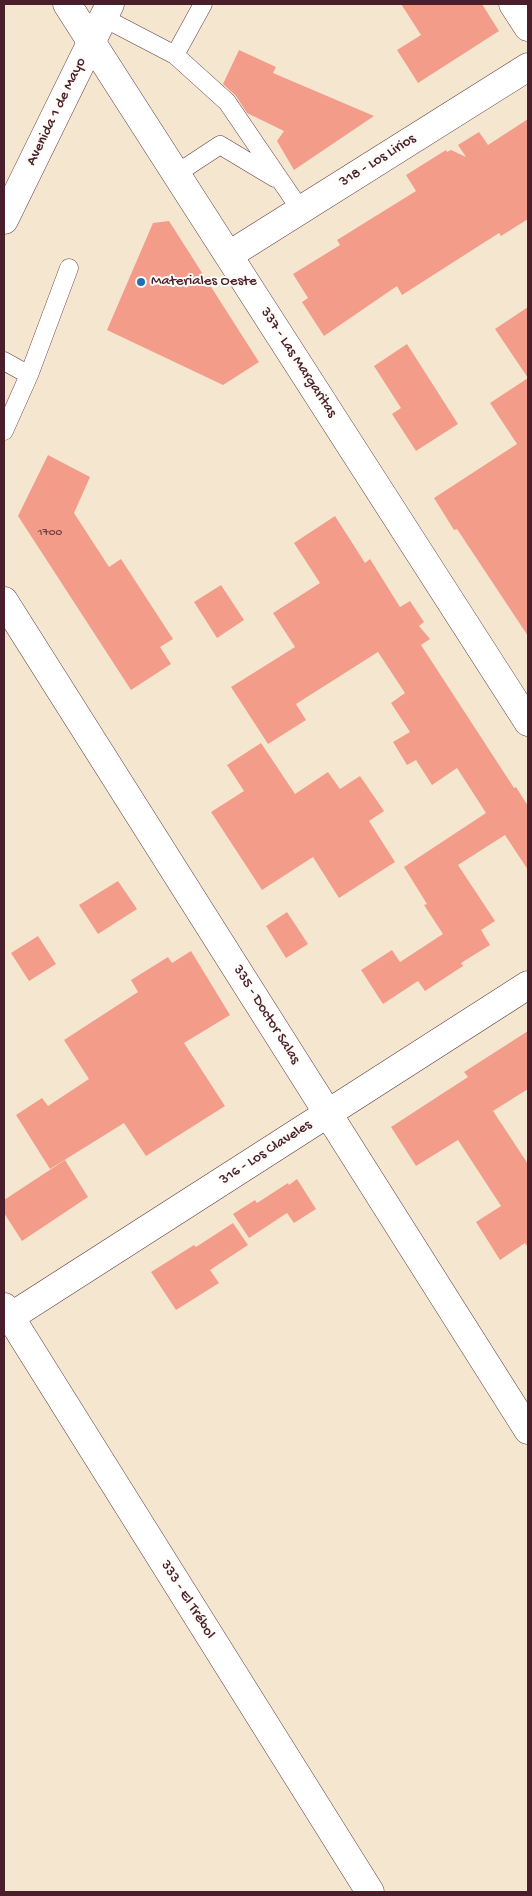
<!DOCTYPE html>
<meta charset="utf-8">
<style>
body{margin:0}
#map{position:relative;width:532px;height:1896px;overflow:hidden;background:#f5e7cf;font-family:"Gochi Hand",sans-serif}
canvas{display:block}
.frame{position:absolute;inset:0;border:5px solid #4a1f2b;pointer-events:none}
</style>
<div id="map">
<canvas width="532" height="1896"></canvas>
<div class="frame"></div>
</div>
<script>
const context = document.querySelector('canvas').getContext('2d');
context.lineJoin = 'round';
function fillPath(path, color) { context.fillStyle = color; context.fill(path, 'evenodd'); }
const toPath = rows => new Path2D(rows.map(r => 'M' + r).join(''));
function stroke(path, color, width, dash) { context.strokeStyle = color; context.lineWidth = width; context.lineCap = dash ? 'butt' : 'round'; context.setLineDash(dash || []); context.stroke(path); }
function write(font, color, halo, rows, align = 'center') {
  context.font = font + ' "Gochi Hand",sans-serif'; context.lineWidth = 4; context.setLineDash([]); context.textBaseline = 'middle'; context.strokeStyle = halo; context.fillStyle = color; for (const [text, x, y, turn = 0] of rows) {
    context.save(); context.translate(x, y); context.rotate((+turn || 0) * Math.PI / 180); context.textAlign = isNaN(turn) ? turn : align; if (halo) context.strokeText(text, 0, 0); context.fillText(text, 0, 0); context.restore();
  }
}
const building = toPath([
 [401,4,482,4,499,31,418,83,397,50,421,35],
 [239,50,276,67,273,73,374,116,294,170,277,141,284,131,247,113,236,96,223,84],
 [528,119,528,219,501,236,499,233,402,295,397,286,324,336,302,302,308,298,293,274,340,245,337,240,416,191,406,175,446,150,447,152,451,150,466,157,458,145,479,132,488,145],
 [169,221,259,362,223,385,107,330,153,223],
 [528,307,528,636,457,529,454,530,434,498,517,444,490,403,528,378,495,329],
 [407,344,458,424,416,451,392,414,401,408,374,366],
 [48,455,90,477,74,513,109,567,121,559,173,639,160,647,171,664,131,690,18,516],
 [335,516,365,563,370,559,400,607,410,601,424,622,419,626,430,639,421,645,514,788,516,787,528,806,528,870,505,835,458,865,495,921,481,930,490,945,461,963,463,966,425,991,418,981,383,1004,361,970,392,950,400,962,443,934,424,905,427,904,404,867,486,813,457,768,432,785,416,760,407,765,393,742,410,732,391,703,405,693,378,652,296,704,306,720,268,744,231,687,295,647,273,613,320,583,294,543],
 [221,585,244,620,217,638,194,602],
 [261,743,295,794,328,772,340,789,360,776,384,811,369,821,395,862,339,898,313,857,262,890,211,812,244,791,227,765],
 [118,881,137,909,98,934,79,905],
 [287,912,308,944,286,958,266,926],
 [38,936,56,964,29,981,11,953],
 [191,951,230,1015,184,1043,225,1106,146,1156,124,1123,50,1169,16,1115,42,1098,48,1106,89,1079,64,1040,138,992,131,980,168,957,172,963],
 [528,1031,528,1089,493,1111,528,1164,528,1248,525,1243,500,1260,476,1222,501,1206,458,1140,416,1166,391,1127,468,1077,464,1072],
 [65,1160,88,1197,22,1241,4,1213,4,1200],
 [297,1179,316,1209,294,1223,287,1213,249,1238,233,1214,255,1200,257,1203,288,1183,289,1185],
 [233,1223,248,1245,210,1270,219,1283,176,1310,151,1272,194,1245,196,1247]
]);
const lane = toPath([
 [104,18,175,55,227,102,300,209],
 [175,55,203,4],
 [176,174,220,145,275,178],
 [4,361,29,375],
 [4,431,29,375,69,268]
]);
const street = toPath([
 [67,4,528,722],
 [513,4,528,27],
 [229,255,528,67],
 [4,601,528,1430],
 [4,1307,370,1892],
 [4,1321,528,985]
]);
const secondary = toPath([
 [4,220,110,4]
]);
const markers = [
 [141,282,5,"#1f6fb2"]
];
const numberNames = [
 ["1700",50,533]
];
const streetNames = [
 ["Avenida 1 de Mayo",57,112,-64],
 ["318 - Los Lirios",378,161,-32],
 ["337 - Las Margaritas",298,363,57],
 ["335 - Doctor Salas",266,1015,58],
 ["316 - Los Claveles",266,1153,-33],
 ["333 - El Trébol",187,1600,58]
];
const poiNames = [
 ["Materiales Oeste",151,282]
];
fillPath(building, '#f39c8a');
stroke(lane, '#643d44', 19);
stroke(street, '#643d44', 29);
stroke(secondary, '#643d44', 29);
stroke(lane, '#fff', 18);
stroke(street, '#fff', 28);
stroke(secondary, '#fff', 28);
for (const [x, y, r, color] of markers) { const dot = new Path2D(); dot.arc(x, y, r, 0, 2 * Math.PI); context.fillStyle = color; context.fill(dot); stroke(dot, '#fdfcf7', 2); }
write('12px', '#743e43', null, numberNames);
write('15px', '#4a1f2b', '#fdfcf7', streetNames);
write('15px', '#4a1f2b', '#fdfcf7', poiNames, 'left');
</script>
